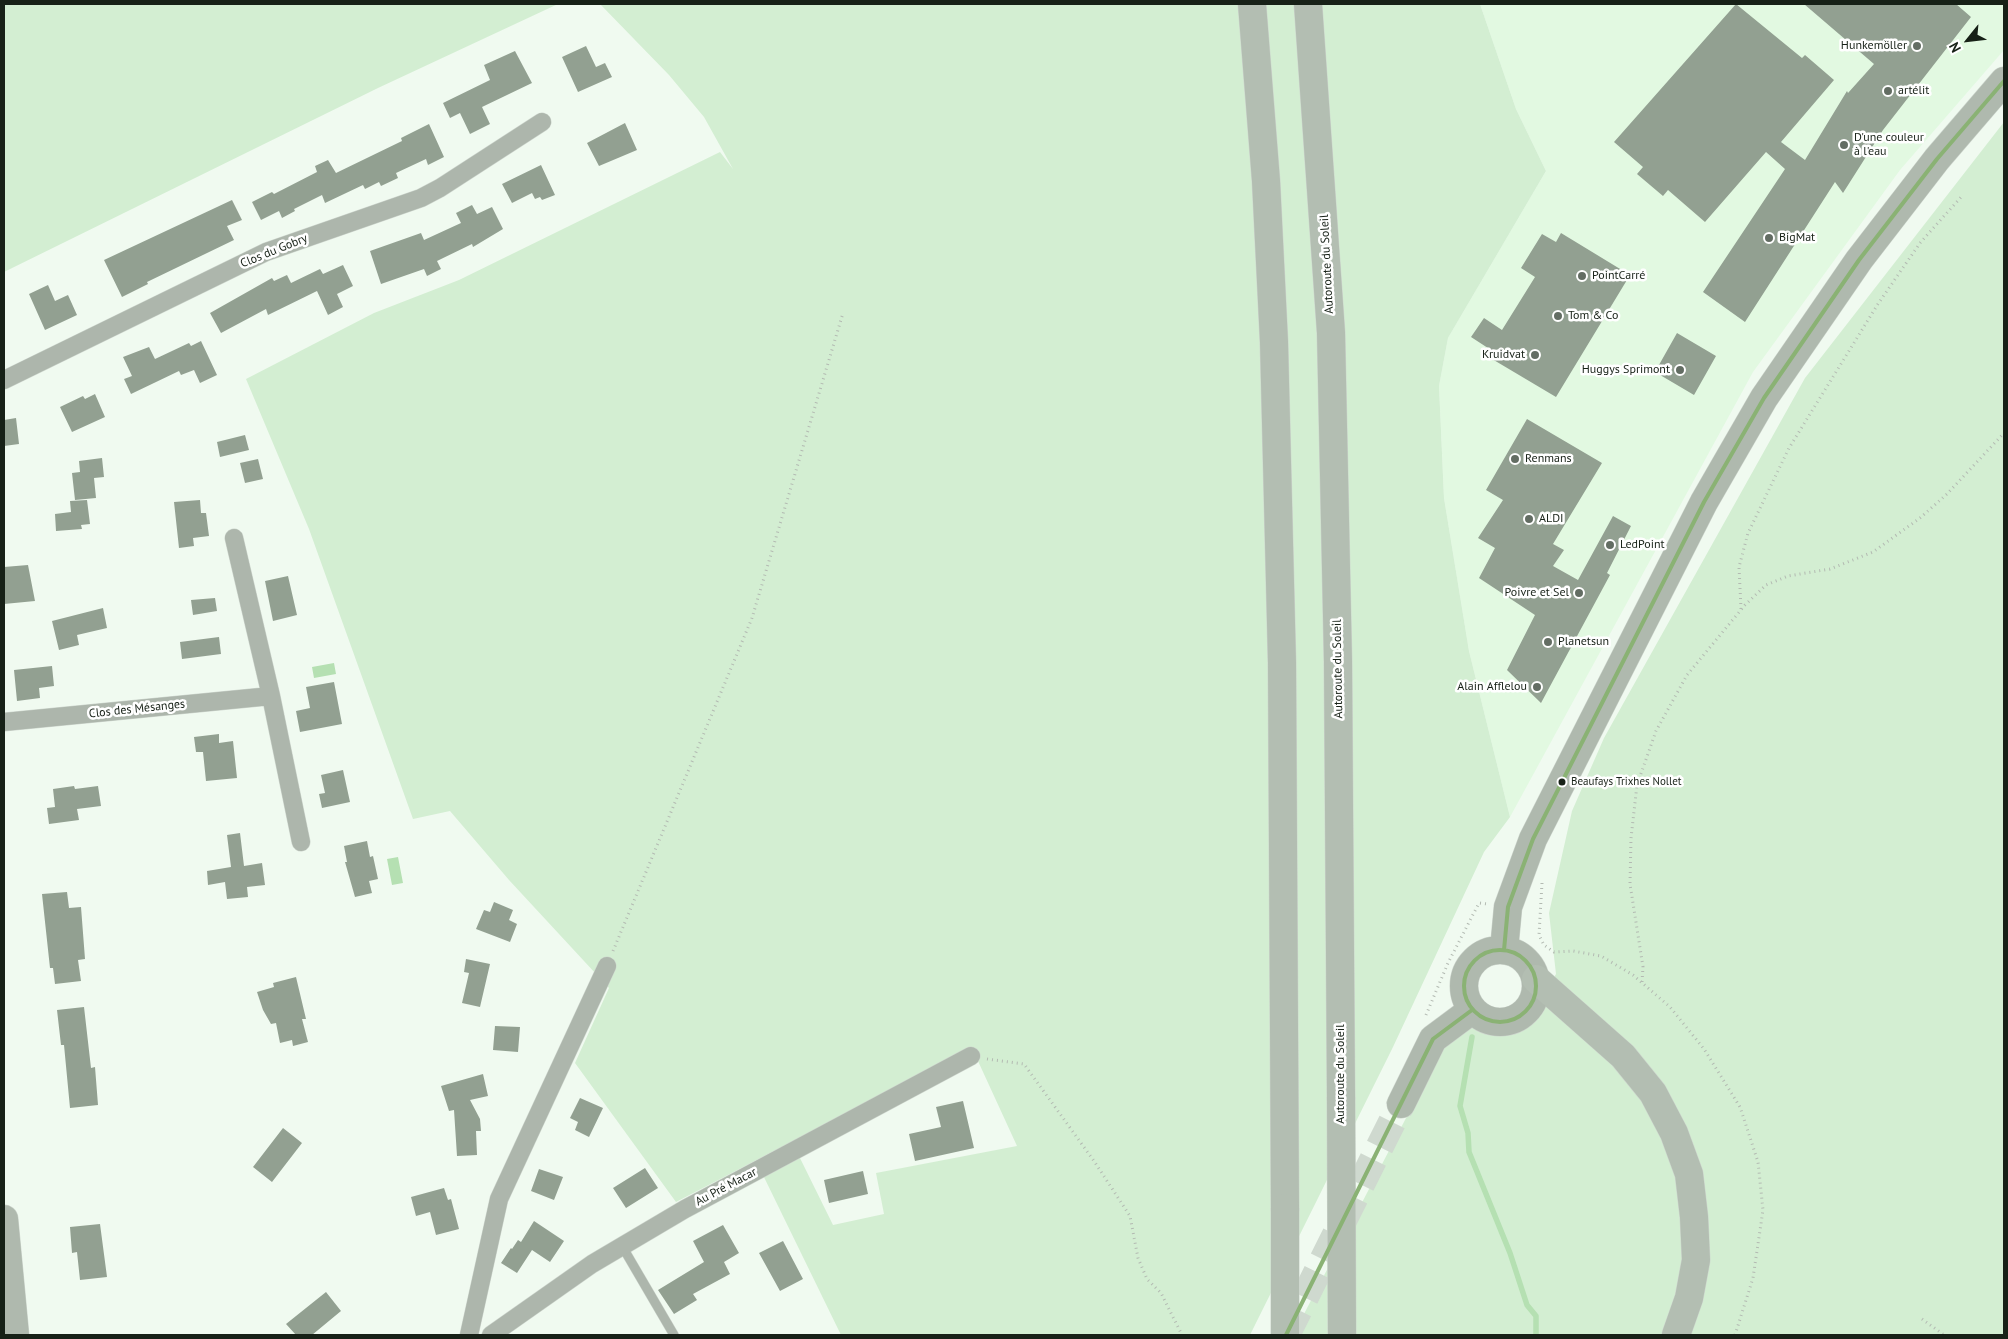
<!DOCTYPE html>
<meta charset="utf-8">
<style>
body{margin:0}
#map{position:relative;width:2008px;height:1339px;overflow:hidden;background:#f0faf0;font-family:"PT Sans",sans-serif}
canvas{display:block}
.frame{position:absolute;inset:0;border:5px solid #172117;pointer-events:none}
.north{position:absolute;left:1943px;top:15px;width:50px;height:50px;-webkit-text-stroke:4px #fff;paint-order:stroke;rotate:241deg;font-size:14px;font-weight:700;line-height:20px;text-align:center;color:#172117}
.north::after{content:'';display:block;margin:auto;width:18px;height:22px;background:#172117;clip-path:polygon(50% 0,100% 100%,50% 72%,0 100%)}
</style>
<div id="map">
<canvas width="2008" height="1339"></canvas>
<div class="frame"></div>
<div class="north">N</div>
</div>
<script>
const context = document.querySelector('canvas').getContext('2d');
context.lineJoin = 'round';
function fillPath(path, color) { context.fillStyle = color; context.fill(path, 'evenodd'); }
const toPath = rows => new Path2D(rows.map(r => 'M' + r).join(''));
function stroke(path, color, width, dash) { context.strokeStyle = color; context.lineWidth = width; context.lineCap = dash ? 'butt' : 'round'; context.setLineDash(dash || []); context.stroke(path); }
function write(font, color, halo, rows, align = 'center') {
  context.font = font + ' "PT Sans",sans-serif'; context.lineWidth = 5; context.setLineDash([]); context.textBaseline = 'middle'; context.strokeStyle = halo; context.fillStyle = color; for (const [text, x, y, turn = 0] of rows) {
    context.save(); context.translate(x, y); context.rotate((+turn || 0) * Math.PI / 180); context.textAlign = isNaN(turn) ? turn : align; if (halo) context.strokeText(text, 0, 0); context.fillText(text, 0, 0); context.restore();
  }
}
const built = toPath([
 [1480,4,2004,4,2004,50,1900,170,1753,372,1510,817,1469,651,1444,498,1439,386,1448,338,1546,171,1516,109]
]);
const green = toPath([
 [4,4,558,4,378,88,4,272],
 [600,4,1480,4,1516,109,1546,171,1448,338,1439,386,1444,498,1469,651,1510,817,1484,852,1393,1047,1250,1335,841,1335,761,1171,797,1152,833,1225,884,1214,876,1173,1017,1146,972,1048,676,1202,575,1063,609,988,509,880,450,811,413,819,309,529,246,379,374,313,459,280,720,152,733,169,704,117,669,75],
 [2004,122,2004,1335,1293,1335,1443,1047,1467,1025,1504,1029,1528,1018,1556,974,1549,913,1572,811,1604,738,1805,378]
]);
const water = toPath([
 [334,663,336,674,314,678,312,667],
 [398,857,403,883,392,885,387,859]
]);
const stream = toPath([
 [1472,1037,1460,1106,1468,1133,1469,1152,1510,1253,1527,1305,1536,1316,1536,1335]
]);
const building = toPath([
 [1736,4,1802,58,1805,55,1834,80,1781,142,1805,160,1847,91,1848,93,1874,64,1804,4,1956,4,1971,17,1883,130,1843,193,1835,182,1745,322,1703,292,1785,169,1766,152,1705,222,1668,190,1663,196,1637,174,1643,167,1614,142],
 [586,46,596,67,605,63,612,77,578,92,562,57],
 [515,51,532,83,482,107,490,124,470,134,460,113,450,118,443,103,490,80,484,65],
 [625,123,637,150,599,166,587,143],
 [429,124,444,157,428,165,426,159,396,173,398,178,381,186,379,182,365,189,363,185,325,203,322,195,294,209,295,211,282,218,279,211,261,220,252,202,272,192,274,194,317,172,315,166,328,160,336,173,402,141,401,138],
 [541,165,555,195,542,200,540,197,535,199,532,193,512,203,502,184],
 [232,200,242,220,227,226,234,240,147,282,148,284,122,297,104,260],
 [472,205,477,214,492,207,503,229,473,247,472,244,437,261,441,269,427,276,424,269,381,284,370,251,421,233,424,240,461,223,456,213],
 [1561,233,1630,275,1556,397,1487,356,1491,350,1471,337,1484,318,1502,330,1535,277,1521,268,1542,234,1556,242],
 [343,265,353,286,337,294,343,307,328,315,317,291,268,315,266,309,221,333,210,313,272,278,274,281,287,275,291,283,320,269,323,274],
 [48,285,55,301,68,295,77,315,45,330,29,294],
 [1677,333,1716,356,1694,395,1655,372],
 [201,341,217,375,200,383,194,370,181,375,179,371,131,394,124,379,132,376,123,357,149,347,155,359,189,343,191,346],
 [95,394,105,417,72,432,60,407,83,396,85,399],
 [16,418,19,444,4,446,4,420],
 [1527,419,1602,463,1553,544,1564,550,1553,566,1578,580,1613,516,1631,526,1607,573,1610,575,1541,703,1507,670,1535,615,1479,578,1495,548,1478,538,1503,500,1486,490],
 [245,435,249,450,220,457,217,442],
 [102,458,104,477,94,478,96,498,75,500,72,473,80,472,79,461],
 [258,459,263,479,245,483,240,463],
 [87,500,90,524,81,525,82,529,56,531,55,514,71,512,70,501],
 [200,500,201,513,206,513,209,536,193,538,194,546,179,548,174,502],
 [28,565,35,601,4,604,4,567],
 [288,576,297,615,273,621,265,581],
 [215,598,217,611,193,615,191,600],
 [103,608,107,628,77,635,79,645,59,650,52,621],
 [219,637,221,654,182,659,180,642],
 [52,666,54,686,39,688,40,698,17,701,14,670],
 [334,682,342,724,300,732,296,711,310,708,306,687],
 [219,734,219,743,233,741,237,778,206,781,203,752,196,752,194,737],
 [343,770,350,802,322,808,319,794,325,793,321,775],
 [74,786,75,789,98,786,101,806,77,809,79,820,49,824,47,808,55,807,53,789],
 [240,833,244,866,262,863,265,885,247,887,248,897,227,899,225,882,208,885,207,871,231,867,227,835],
 [367,841,370,857,373,856,378,879,369,881,372,893,355,897,345,862,347,862,344,846],
 [67,892,69,908,81,907,85,959,78,960,81,981,55,984,53,968,50,968,42,894],
 [494,902,513,910,509,920,517,924,510,942,476,929,484,910,490,912],
 [466,959,490,964,480,1007,462,1003,469,973,464,972],
 [296,977,306,1019,302,1019,308,1042,293,1046,292,1040,280,1043,276,1023,271,1024,263,1010,257,992,274,987,273,983],
 [84,1007,91,1068,95,1067,98,1105,70,1108,64,1045,61,1045,57,1010],
 [495,1026,520,1027,518,1052,493,1050],
 [483,1074,488,1096,470,1100,480,1119,481,1131,476,1131,477,1155,457,1156,454,1110,449,1111,441,1086],
 [580,1098,603,1108,589,1137,575,1130,578,1122,570,1118],
 [963,1101,974,1148,915,1161,909,1134,941,1127,936,1107],
 [283,1128,302,1143,272,1182,253,1167],
 [645,1168,658,1188,626,1208,613,1188],
 [539,1169,563,1177,554,1200,531,1191],
 [863,1171,868,1194,829,1203,824,1180],
 [444,1188,448,1200,451,1199,459,1229,436,1235,430,1212,416,1216,411,1197],
 [534,1221,564,1241,550,1262,532,1250,517,1273,501,1263,511,1248,512,1249,518,1240,521,1242],
 [100,1224,107,1277,80,1280,77,1252,72,1253,70,1227],
 [723,1225,739,1253,724,1262,730,1274,693,1294,697,1300,674,1314,658,1290,704,1262,693,1241],
 [783,1241,803,1279,780,1291,759,1253],
 [326,1292,341,1311,312,1335,296,1335,286,1324]
]);
const primaryTunnel = toPath([
 [1286,1335,1401,1104]
]);
const path = toPath([
 [1741,609,1739,567,1748,533,1789,448,1878,304,1920,243,1962,196],
 [1542,883,1539,935,1544,945,1554,952,1573,951,1601,956,1633,975,1670,1007,1704,1049,1740,1107,1758,1162,1763,1210,1753,1278,1735,1335],
 [613,951,752,618,843,313],
 [1642,982,1643,967,1630,884,1631,838,1637,785,1656,731,1687,675,1745,605,1766,585,1788,576,1830,569,1873,552,1920,518,1947,494,2004,433],
 [1426,1015,1448,963,1479,903,1488,904],
 [987,1059,1024,1064,1094,1161,1130,1216,1138,1258,1147,1279,1161,1293,1182,1335],
 [1922,1319,1944,1335]
]);
const lane = toPath([
 [622,1246,674,1335]
]);
const street = toPath([
 [4,380,266,252,421,198,440,188,542,122],
 [234,538,271,696,301,842],
 [4,722,271,696],
 [469,1335,499,1199,607,966],
 [491,1335,592,1264,685,1209,971,1056]
]);
const primary = toPath([
 '1464 986a36 36 0 1 1 72 0a36 36 0 1 1-72 0Z',
 [1504,950,1508,907,1533,839,1704,502,1764,398,1859,260,1937,159,2004,81],
 [1401,1104,1433,1039,1472,1010],
 [4,1219,15,1335]
]);
const highway = toPath([
 [1252,4,1266,181,1274,342,1282,663,1285,1208],
 [1308,4,1331,333,1338,662,1341,1097],
 [1536,979,1623,1056,1653,1093,1674,1133,1689,1174,1694,1217,1696,1260,1689,1298,1676,1335]
]);
const highwayBridge = toPath([
 [1341,1097,1342,1335],
 [1285,1208,1285,1335]
]);
const bus1 = toPath([
 '1464 986a36 36 0 1 1 72 0a36 36 0 1 1-72 0Z',
 [1504,950,1508,907,1533,839,1704,502,1764,398,1859,260,1937,159,2004,81],
 [1286,1335,1433,1039,1472,1010]
]);
const markers = [
 [1917,46,5,"#636d63"],
 [1888,91,5,"#636d63"],
 [1844,145,5,"#636d63"],
 [1769,238,5,"#636d63"],
 [1582,276,5,"#636d63"],
 [1558,316,5,"#636d63"],
 [1535,355,5,"#636d63"],
 [1680,370,5,"#636d63"],
 [1515,459,5,"#636d63"],
 [1529,519,5,"#636d63"],
 [1610,545,5,"#636d63"],
 [1579,593,5,"#636d63"],
 [1548,642,5,"#636d63"],
 [1537,687,5,"#636d63"],
 [1562,782,4.5,"#172117"]
];
const busNames = [
 ["Beaufays Trixhes Nollet",1571,782]
];
const poiNames = [
 ["Hunkemöller",1907,46,"right"],
 ["artélit",1898,91],
 ["D'une couleur",1854,138],
 ["à l'eau",1854,152],
 ["BigMat",1779,238],
 ["PointCarré",1592,276],
 ["Tom & Co",1568,316],
 ["Kruidvat",1525,355,"right"],
 ["Huggys Sprimont",1670,370,"right"],
 ["Renmans",1525,459],
 ["ALDI",1539,519],
 ["LedPoint",1620,545],
 ["Poivre et Sel",1569,593,"right"],
 ["Planetsun",1558,642],
 ["Alain Afflelou",1527,687,"right"]
];
const streetNames = [
 ["Clos du Gobry",274,251,-22],
 ["Autoroute du Soleil",1327,264,-93],
 ["Autoroute du Soleil",1338,669,-91],
 ["Clos des Mésanges",137,709,-6],
 ["Autoroute du Soleil",1341,1074,-90],
 ["Au Pré Macar",726,1187,-28]
];
fillPath(built, '#e2f9e1');
fillPath(green, '#d3eed2');
fillPath(water, '#b5e0b2');
stroke(stream, '#b5e0b2', 5.5);
fillPath(building, '#92a091');
stroke(primaryTunnel, '#cfd9cf', 28, [28, 14]);
stroke(lane, '#ced6ce', 10);
stroke(street, '#ced6ce', 19);
stroke(primary, '#ced6ce', 29);
stroke(highway, '#ced6ce', 29);
stroke(path, '#b3bab2', 3, [1, 4]);
stroke(lane, '#adb6ac', 9);
stroke(street, '#adb6ac', 18);
stroke(primary, '#afb9ae', 28);
stroke(highway, '#b3beb2', 28);
stroke(highwayBridge, '#ced6ce', 29, []);
stroke(highwayBridge, '#b3beb2', 28);
stroke(bus1, '#8ab274', 4);
for (const [x, y, r, color] of markers) { const dot = new Path2D(); dot.arc(x, y, r, 0, 2 * Math.PI); context.fillStyle = color; context.fill(dot); stroke(dot, '#fff', 2); }
write('11px', '#172117', '#fff', busNames, 'left');
write('12px', '#172117', '#fff', poiNames, 'left');
write('12px', '#172117', '#fff', streetNames);
</script>
